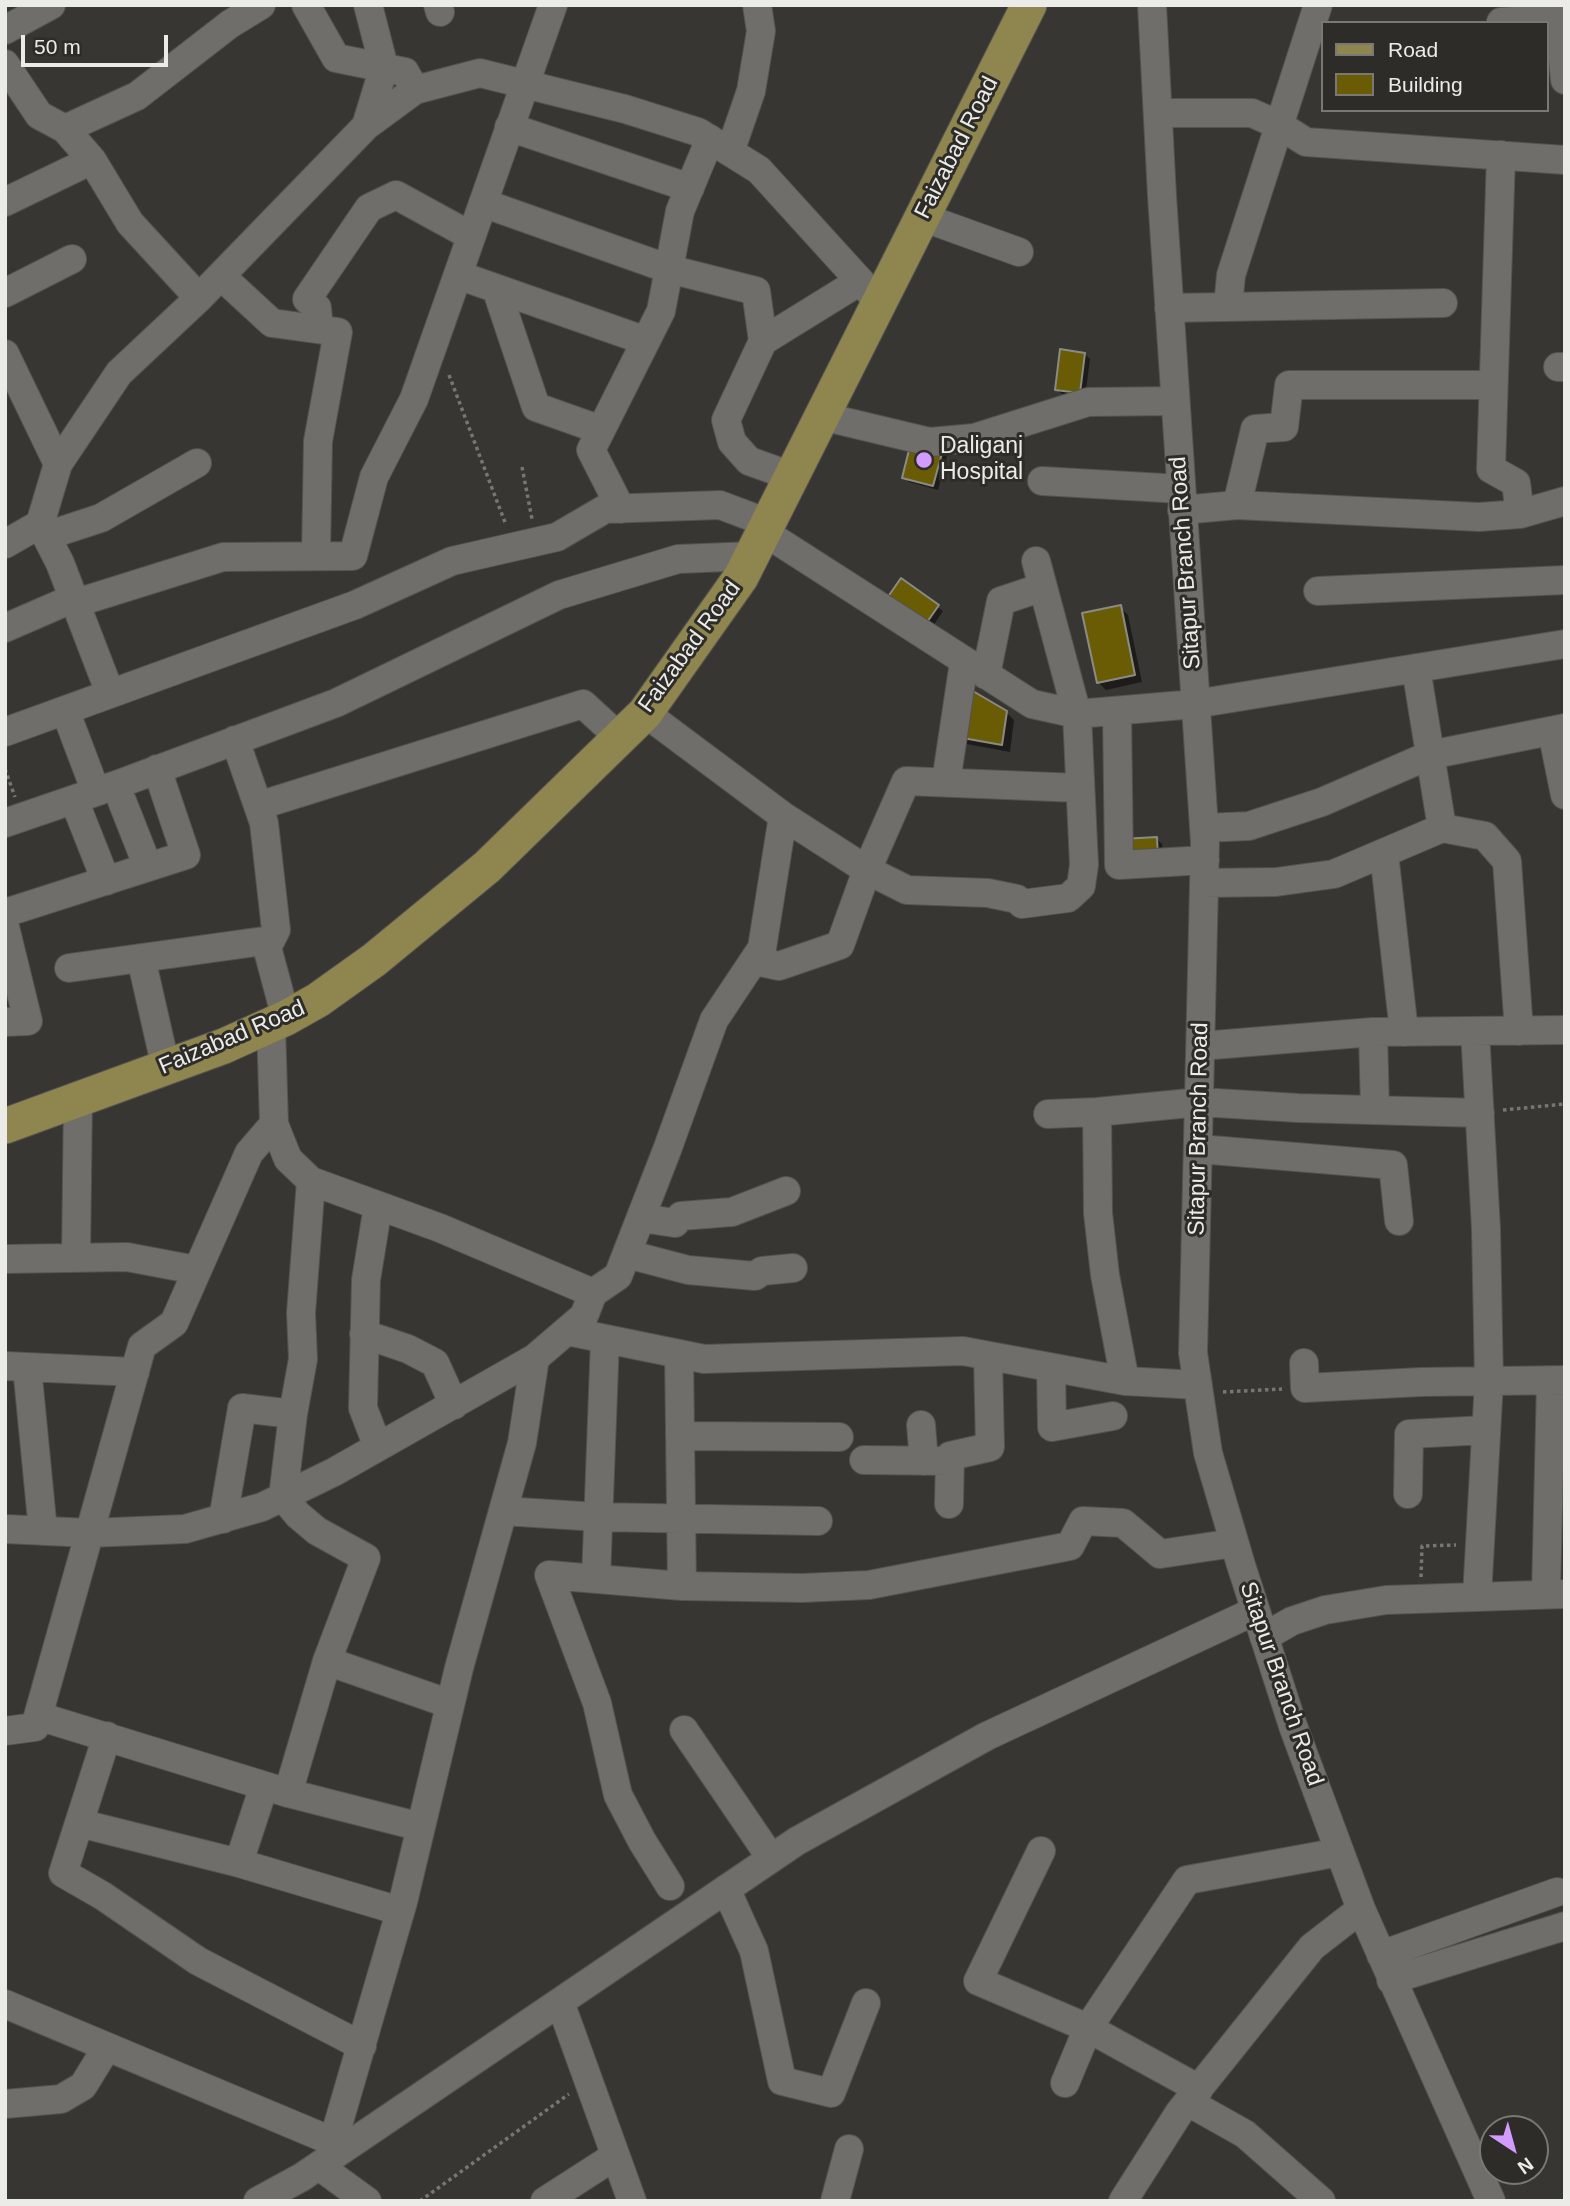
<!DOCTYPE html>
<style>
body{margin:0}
#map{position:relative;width:1570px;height:2206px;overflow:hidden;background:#373633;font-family:Arial,sans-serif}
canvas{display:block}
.frame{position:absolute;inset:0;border:7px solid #ebebe8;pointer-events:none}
.legend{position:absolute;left:1321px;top:21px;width:228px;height:91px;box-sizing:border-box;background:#2d2c29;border:2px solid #797875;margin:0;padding:9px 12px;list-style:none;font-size:21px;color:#ebebe8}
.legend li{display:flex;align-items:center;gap:14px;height:35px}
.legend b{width:35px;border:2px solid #797875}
.north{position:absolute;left:1479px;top:2115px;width:70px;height:70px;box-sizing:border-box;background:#2d2c29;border:2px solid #797875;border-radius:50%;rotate:144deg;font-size:19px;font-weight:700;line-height:28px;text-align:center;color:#ebebe8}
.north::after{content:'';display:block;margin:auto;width:24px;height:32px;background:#d29cfd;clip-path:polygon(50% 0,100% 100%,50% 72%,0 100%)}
.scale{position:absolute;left:21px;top:35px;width:147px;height:32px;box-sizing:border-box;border:4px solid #ebebe8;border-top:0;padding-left:9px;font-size:21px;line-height:24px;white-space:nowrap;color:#ebebe8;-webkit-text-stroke:5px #2d2c29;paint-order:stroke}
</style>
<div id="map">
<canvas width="1570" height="2206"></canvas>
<div class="frame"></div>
<ul class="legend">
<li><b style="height:9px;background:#8f854e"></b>Road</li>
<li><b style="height:19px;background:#6a5c05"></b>Building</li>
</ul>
<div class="north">N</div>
<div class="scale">50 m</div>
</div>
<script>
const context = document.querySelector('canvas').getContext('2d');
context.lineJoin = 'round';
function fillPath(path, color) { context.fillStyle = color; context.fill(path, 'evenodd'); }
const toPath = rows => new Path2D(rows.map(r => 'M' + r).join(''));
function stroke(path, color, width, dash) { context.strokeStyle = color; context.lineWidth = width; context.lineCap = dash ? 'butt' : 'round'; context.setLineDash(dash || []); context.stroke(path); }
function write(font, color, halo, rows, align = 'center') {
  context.font = font + ' Arial,sans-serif'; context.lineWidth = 6; context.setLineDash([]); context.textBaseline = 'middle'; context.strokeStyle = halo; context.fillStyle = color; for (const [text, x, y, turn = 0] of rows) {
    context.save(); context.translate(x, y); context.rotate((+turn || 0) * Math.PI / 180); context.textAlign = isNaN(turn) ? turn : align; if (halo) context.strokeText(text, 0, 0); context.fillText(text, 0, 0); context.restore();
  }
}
const shadow = toPath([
 [1085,354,1090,359,1085,397,1062,394,1056,389],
 [914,440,948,452,938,490,909,482,904,477],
 [901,581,943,611,929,632],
 [1120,607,1128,615,1142,682,1106,690,1098,682],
 [1006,712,1014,720,1010,752,967,744,959,736],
 [1157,839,1162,844,1163,863,1129,865]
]);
const building = toPath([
 [1060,349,1085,353,1080,393,1055,390,1060,349],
 [912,438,944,446,933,486,902,478,912,438],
 [901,578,939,605,923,628,885,601,901,578],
 [1121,605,1135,675,1097,683,1082,613,1121,605],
 [966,687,1007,711,1002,745,957,737,966,687],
 [1157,837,1158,859,1122,860,1122,839,1157,837]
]);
const path = toPath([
 [449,375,506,525],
 [522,467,532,519],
 [5,769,15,797],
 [1503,1110,1565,1104],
 [1223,1392,1282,1389],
 [1421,1577,1422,1546,1456,1545],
 [420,2201,569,2094]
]);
const minor = toPath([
 [306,5,336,58,405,72,415,90],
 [438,5,440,12],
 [1152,5,1162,196,1205,842,1193,1353,1208,1453,1241,1565,1293,1726,1361,1909,1491,2201],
 [1559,18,1565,80],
 [1501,22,1565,17],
 [5,30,51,5],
 [5,64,39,115,65,129,92,160,130,223,199,298],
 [1158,113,1252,113,1279,125,1306,142,1565,160],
 [366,126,384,67,368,5],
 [509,127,690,188],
 [65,129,137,96,230,24,261,5],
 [730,152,751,91,761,31,757,5],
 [1501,155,1491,469,1516,483,1520,514],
 [5,202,92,160],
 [483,203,669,269,756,291,763,341],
 [922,217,1019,252],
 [458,275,646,341],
 [221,276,272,323,338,332,318,441,316,556],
 [500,290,499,297,536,407,601,430],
 [5,293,72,259],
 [1228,307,1231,275,1318,5],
 [1169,308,1443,303],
 [319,329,317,308,307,299,369,208,396,195,471,236],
 [5,354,58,464],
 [1558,367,1565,367],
 [821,416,930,442,974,438,1088,402,1175,401],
 [791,476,749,461,732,442,726,420,763,341,860,281],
 [1042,481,1181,489],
 [1237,505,1255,429,1284,427,1289,385,1493,385],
 [621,509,591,450,661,311,680,211,710,139],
 [1182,510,1237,505,1479,517,1520,514,1565,501],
 [764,532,1032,704,1077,714,1195,704,1565,644],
 [46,536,101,518,197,463],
 [5,544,40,524],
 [1318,591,1565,580],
 [76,603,223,557,353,556,374,477,414,399,553,5],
 [5,628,74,598],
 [1416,668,1442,828,1485,836,1507,861,1519,1031],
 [986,675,1001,601,1043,587],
 [110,693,60,563,40,524,58,464,119,373,199,298,366,126,415,90,480,73,625,109,698,132,759,170,879,302],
 [65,710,96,792],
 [1117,711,1119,865,1205,860],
 [645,713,783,816,867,870,907,890,988,893,1017,899,1022,904,1068,898,1081,886,1084,865,1077,714,1036,561],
 [1552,731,1565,795],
 [5,732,355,605,452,561,557,537,605,509,720,505,768,523],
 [235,740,264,823,276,930,267,947,286,1018],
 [946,782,964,662],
 [74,800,106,881],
 [122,801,148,867],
 [258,806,583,704,619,737],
 [5,823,116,785,336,703,559,595,678,559,752,556],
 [1204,828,1249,826,1322,802,1430,755,1565,728],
 [1384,853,1404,1032],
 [1204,883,1276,882,1334,874,1442,828],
 [5,913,186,855,157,769],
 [5,927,28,1021,5,1022],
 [141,958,166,1068],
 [755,961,779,966,840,945,867,870,906,781,1079,788],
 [69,968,271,940],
 [271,1025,274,1124,288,1159,311,1181,440,1228,593,1293],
 [1475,1031,1486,1229,1489,1381,1477,1597],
 [1373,1032,1375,1110],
 [1201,1046,1373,1032,1565,1030],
 [1048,1114,1097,1112],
 [1199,1149,1393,1165,1399,1221],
 [641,1218,675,1223,681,1216,732,1212,786,1191],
 [627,1254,688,1270,755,1276,762,1271,793,1268],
 [76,1257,78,1099],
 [5,1259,127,1257,196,1270],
 [567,1331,704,1359,963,1351,1125,1381,1198,1385],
 [364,1334,408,1349,435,1363,454,1405],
 [679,1354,682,1586],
 [1304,1363,1305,1388,1421,1382,1565,1380],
 [5,1366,135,1372],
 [27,1367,43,1531],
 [1051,1368,1052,1427,1113,1416],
 [1125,1381,1105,1275,1098,1213,1097,1112,1200,1102,1298,1108,1480,1113],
 [921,1425,924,1461],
 [680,1436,839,1437],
 [378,1447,363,1408,366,1280,378,1206],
 [864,1460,950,1461],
 [1408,1494,1409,1434,1486,1430],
 [949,1504,950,1456,990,1447,988,1356],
 [503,1511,598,1517,818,1521],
 [223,1519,242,1408,293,1414],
 [5,1529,90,1533,185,1529,262,1507,334,1472,535,1358,584,1316,593,1293,618,1276,667,1150,714,1020,762,948,783,816],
 [596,1579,605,1339],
 [1546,1594,1551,1381],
 [1264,1637,1292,1621,1325,1610,1386,1600,1565,1594],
 [327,1661,450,1704],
 [38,1716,288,1793,421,1827],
 [684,1730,771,1858],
 [5,1731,35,1727,142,1346,174,1323,249,1153,274,1124],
 [107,1736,63,1873,103,1896,198,1961,362,2046],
 [288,1793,327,1661,366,1558,317,1531,298,1515,283,1497,293,1414,303,1359,301,1313,311,1181],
 [79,1823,239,1863,400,1911],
 [243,1850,264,1786],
 [1041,1851,978,1981,1088,2028,1199,2089],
 [670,1886,642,1841,618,1795,597,1703,549,1575,682,1586,802,1588,869,1585,1070,1546,1083,1521,1123,1523,1160,1554,1234,1543],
 [726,1889,754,1951,782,2081,831,2093,866,2003],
 [1381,1955,1557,1892],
 [1391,1980,1565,1926],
 [560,2002,632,2201],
 [5,2004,346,2147],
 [1065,2083,1088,2028,1187,1880,1340,1852],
 [1188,2102,1245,2134,1321,2201],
 [5,2104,61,2099,83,2086,107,2047],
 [333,2142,403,1902,459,1668,522,1443,535,1358],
 [319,2166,367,2201],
 [258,2201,302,2177,797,1841,987,1736,1255,1611],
 [545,2201,615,2156],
 [835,2201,849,2149],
 [1123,2201,1179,2113,1312,1947,1361,1909]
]);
const major = toPath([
 [5,1126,224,1046,286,1018,318,1000,374,960,487,867,645,713,741,577,1029,5]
]);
const markers = [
 [924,460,9,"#d29cfd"]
];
const streetNames = [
 ["Faizabad Road",957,148,-63],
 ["Sitapur Branch Road",1186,563,-94],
 ["Faizabad Road",690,647,-54],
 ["Faizabad Road",232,1038,-23],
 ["Sitapur Branch Road",1199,1129,-89],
 ["Sitapur Branch Road",1281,1684,71]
];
const poiNames = [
 ["Daliganj",940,447],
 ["Hospital",940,473]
];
fillPath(shadow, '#0007');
fillPath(building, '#6a5c05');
stroke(building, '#8b8b86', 2);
stroke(minor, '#535350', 30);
stroke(major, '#535350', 37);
stroke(path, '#767673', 3.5, [3.5, 3.5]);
stroke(minor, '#6f6e6a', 28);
stroke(major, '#8f854e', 35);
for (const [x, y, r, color] of markers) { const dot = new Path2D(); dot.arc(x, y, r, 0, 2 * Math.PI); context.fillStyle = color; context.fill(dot); stroke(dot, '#2d2c29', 2.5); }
write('23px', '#ebebe8', '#2d2c29', streetNames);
write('23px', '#ebebe8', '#2d2c29', poiNames, 'left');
</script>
